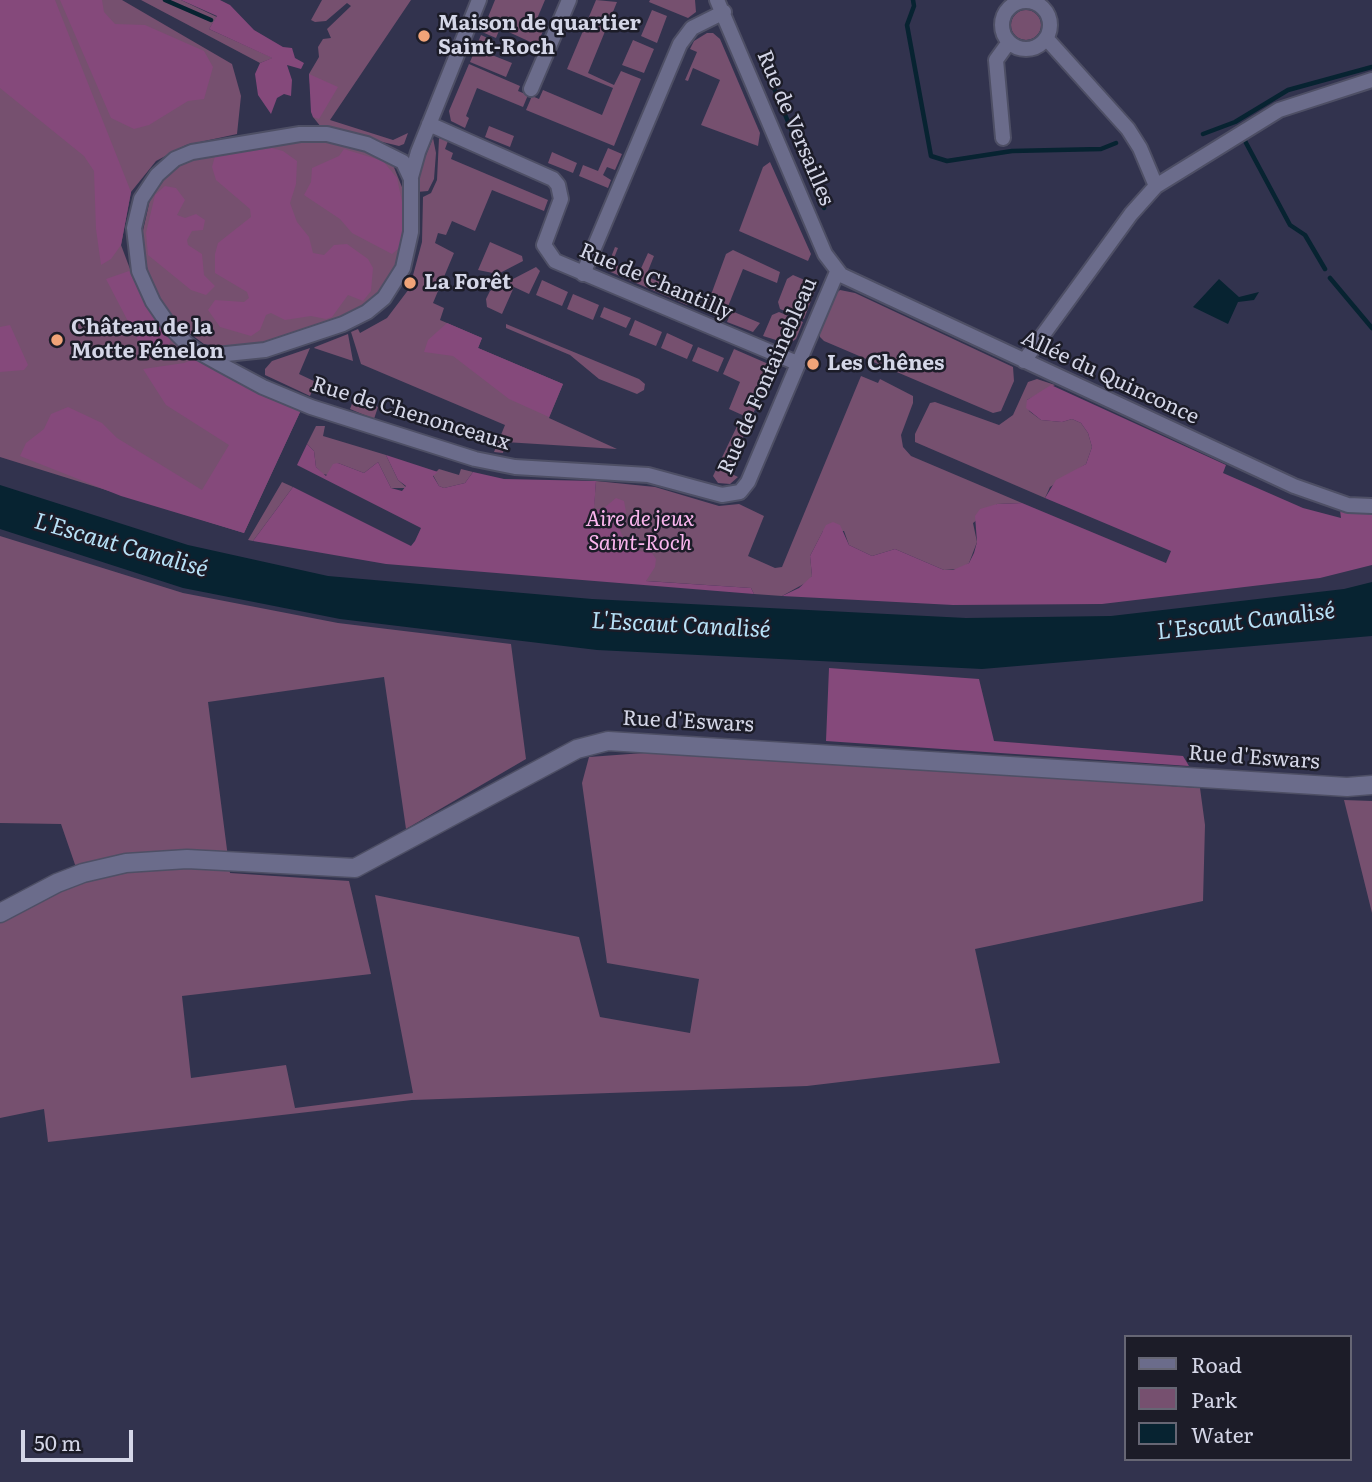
<!DOCTYPE html>
<meta charset="utf-8">
<style>
body{margin:0}
#map{position:relative;width:1372px;height:1482px;overflow:hidden;background:#32334e;font-family:Literata,serif}
canvas{display:block}
.legend{position:absolute;left:1124px;top:1335px;width:228px;height:126px;box-sizing:border-box;background:#1c1c28;border:2px solid #666674;margin:0;padding:9px 12px;list-style:none;font-size:21px;color:#d4d6e7}
.legend li{display:flex;align-items:center;gap:14px;height:35px}
.legend b{width:35px;border:2px solid #666674}
.scale{position:absolute;left:21px;top:1430px;width:112px;height:32px;box-sizing:border-box;border:4px solid #d4d6e7;border-top:0;padding-left:9px;font-size:21px;line-height:24px;white-space:nowrap;color:#d4d6e7;-webkit-text-stroke:5px #1c1c28;paint-order:stroke}
</style>
<div id="map">
<canvas width="1372" height="1482"></canvas>
<ul class="legend">
<li><b style="height:9px;background:#6b6c8b"></b>Road</li>
<li><b style="height:19px;background:#76506f"></b>Park</li>
<li><b style="height:19px;background:#072331"></b>Water</li>
</ul>
<div class="scale">50 m</div>
</div>
<script>
const context = document.querySelector('canvas').getContext('2d');
context.lineJoin = 'round';
function fillPath(path, color) { context.fillStyle = color; context.fill(path, 'evenodd'); }
const toPath = rows => new Path2D(rows.map(r => 'M' + r).join(''));
function stroke(path, color, width, dash) { context.strokeStyle = color; context.lineWidth = width; context.lineCap = dash ? 'butt' : 'round'; context.setLineDash(dash || []); context.stroke(path); }
function write(font, color, halo, rows, align = 'center') {
  context.font = font + ' Literata,serif'; context.lineWidth = 5; context.setLineDash([]); context.textBaseline = 'middle'; context.strokeStyle = halo; context.fillStyle = color; for (const [text, x, y, turn = 0] of rows) {
    context.save(); context.translate(x, y); context.rotate((+turn || 0) * Math.PI / 180); context.textAlign = isNaN(turn) ? turn : align; if (halo) context.strokeText(text, 0, 0); context.fillText(text, 0, 0); context.restore();
  }
}
const green = toPath([
 [0,0,122,0,232,64,241,96,237,134,186,145,156,161,131,192,121,245,136,285,171,338,207,367,265,397,301,410,244,533,0,457],
 [141,0,181,0,217,17,209,29,273,58,260,63],
 [322,0,411,0,330,120,393,140,408,133,404,144,399,146,321,127,313,117,309,74,319,57,318,47,323,39,331,38,327,29,351,6,347,3,326,21,315,22,311,20],
 [495,0,545,0,534,26,543,31,537,45,500,28,496,38,482,32],
 [596,0,617,2,588,73,614,85,621,71,641,79,614,146,526,110,532,96,539,99,543,90,602,115,613,88,567,69],
 [650,0,695,0,696,12,688,18,649,2],
 [652,10,667,16,657,43,641,36],
 '1011 25a15 15 0 1 1 30 0a15 15 0 1 1-30 0Z',
 [707,33,713,33,720,39,760,133,758,146,701,125,720,80,693,68,688,81,685,80,697,52,690,49,694,41],
 [481,35,494,41,492,55,512,63,506,77,470,62],
 [633,40,654,49,644,73,622,65],
 [469,64,520,86,518,91,528,95,523,107,477,88,466,116,469,118,465,128,451,121,449,111],
 [489,126,514,136,510,147,485,137],
 [433,138,436,153,434,179,428,191,417,192,417,177],
 [439,138,448,141,445,149,453,153,451,159,548,200,544,211,492,190,475,231,452,221,446,235,438,233,435,243,454,253,433,303,444,308,440,320,482,338,478,348,563,384,549,418,617,449,505,442,503,453,494,452,505,425,361,364,351,332,358,329,360,333,387,318,415,281,412,279,422,242,423,197,431,193,437,180],
 [297,140,330,142,372,153,393,165,404,192,405,237,396,267,382,291,371,301,350,314,313,329,267,343,231,348,204,344,177,324,156,292,148,273,142,235,151,195,177,165,189,160],
 [608,148,622,154,615,170,607,167,603,175,611,180,608,188,579,176,583,165,598,171],
 [552,152,577,163,573,173,548,163],
 [770,162,811,254,808,261,739,231,763,167],
 [490,242,522,256,523,261,498,274,478,270],
 [615,247,618,248,612,263,638,275,648,253,654,256,646,276,695,297,692,303,687,305,606,270],
 [733,250,780,272,777,283,743,269,727,309,760,323,753,332,727,322,730,314,726,312,718,318,705,311,726,254],
 [536,267,540,271,529,294,514,287,502,314,487,307,486,299,490,291],
 [793,275,814,284,816,288,804,319,780,309,778,302,787,279],
 [542,280,568,292,562,306,536,295],
 [840,290,855,293,1013,367,1014,381,1001,411,993,413,824,341,820,337,820,329,835,294],
 [573,294,599,305,593,320,567,309],
 [604,307,631,318,626,328,600,317],
 [779,312,803,322,796,339,789,344,763,336,772,315],
 [635,320,662,332,656,346,629,335],
 [506,324,639,379,645,384,644,390,637,394,599,379,570,355,506,328],
 [667,333,693,345,687,359,661,348],
 [348,334,353,361,314,348,315,347],
 [698,347,724,358,718,372,692,361],
 [310,348,299,374,316,382,310,396,265,375,265,369,272,361],
 [734,349,773,366,751,419,729,409,740,382,723,374],
 [861,376,878,383,880,379,913,396,913,403,901,435,903,447,911,456,1022,503,997,504,973,523,977,542,969,563,960,569,944,570,895,549,872,556,849,545,844,531,823,531,810,556,812,576,809,581,782,596,754,594,751,588,588,577,596,481,655,487,719,506,739,504,764,516,748,556,775,568,782,567],
 [1037,379,1055,385,1027,400,1029,411,1041,420,1062,422,1072,419,1081,423,1088,433,1092,447,1086,464,1050,487,1045,498,915,442,915,434,930,403,935,402,999,425,1013,415,1028,382],
 [354,398,378,407,374,419,350,409],
 [739,422,748,425,728,472,738,477,730,484,718,483,713,476],
 [316,426,325,426,323,436,386,455,398,480,407,488,391,488,378,462,364,473,338,463,328,475,323,474,316,467,314,451,307,444],
 [439,469,459,475,461,469,473,472,465,483,444,488,439,486,433,475],
 [282,482,293,487,253,541,248,540],
 [0,536,183,593,338,623,511,644,526,759,406,829,384,677,208,702,230,873,349,881,371,974,182,996,191,1078,286,1065,295,1108,413,1093,375,895,579,937,600,1017,690,1033,699,979,607,963,582,783,589,757,657,752,1200,788,1205,825,1203,901,975,949,1000,1063,807,1086,412,1100,48,1142,44,1109,0,1118,0,922,81,882,61,824,0,823],
 [1344,800,1372,801,1372,913,1351,828]
]);
const forest = toPath([
 [0,0,55,0,131,192,121,245,111,259,101,265,96,229,94,171,84,156,0,88],
 [60,0,102,0,104,12,115,24,145,25,204,51,213,67,204,99,188,101,149,125,134,129,111,118],
 [181,0,220,0,230,5,254,30,283,47,292,48,295,58,304,63,301,69,287,65,292,80,291,96,284,94,277,98,271,114,258,95,255,74,260,63,272,58,209,29,217,16],
 [309,74,338,87,319,119,313,117,311,112],
 [272,148,283,151,297,161,296,184,290,203,297,222,309,237,313,253,324,255,334,245,347,244,368,259,373,268,371,291,363,301,348,295,332,317,326,319,311,316,285,320,271,313,266,315,260,330,251,336,220,327,208,310,215,300,244,302,249,298,247,292,215,273,215,254,218,243,251,217,250,209,216,180,212,167,215,156],
 [344,149,383,161,397,178,403,206,402,237,399,248,392,254,352,233,340,219,304,195,311,182,312,168,339,156],
 [165,186,176,188,185,200,177,215,185,218,196,214,205,220,203,230,192,231,187,240,188,245,202,254,204,275,215,286,206,295,191,290,148,255,146,233,155,195],
 [129,271,144,300,171,338,168,348,164,351,145,354,106,279],
 [447,323,482,338,478,348,563,384,549,417,509,399,453,356,424,352,428,340],
 [10,325,28,365,24,370,0,372,0,327],
 [194,359,265,397,301,410,244,533,121,496,20,456,26,443,44,429,51,414,68,407,102,423,117,438,202,490,229,445,166,405,143,369,184,363],
 [1051,385,1226,465,1223,473,1303,508,1341,518,1340,510,1372,514,1372,565,1320,578,1102,604,953,605,782,596,799,588,812,576,810,556,826,525,833,522,840,525,849,545,872,556,895,549,944,570,953,570,969,563,974,553,977,542,975,516,980,509,997,504,1022,503,1166,563,1171,551,1045,498,1056,480,1086,464,1092,447,1088,433,1081,423,1072,419,1062,422,1041,420,1026,408,1027,400],
 [307,444,314,451,316,467,326,476,333,464,338,463,364,473,378,462,391,488,402,491,406,486,398,480,386,455,438,472,433,476,439,486,444,488,465,483,473,472,504,479,596,481,594,510,604,508,616,498,624,501,626,512,620,530,623,537,639,551,652,553,656,559,655,567,646,581,751,588,754,594,386,564,253,541,293,487,411,546,415,541,421,528,297,465],
 [829,668,979,679,994,741,1183,756,1189,766,826,741]
]);
const water = toPath([
 [1219,279,1239,297,1259,292,1254,300,1238,302,1228,324,1193,307],
 [0,485,188,545,328,576,592,599,966,618,1111,616,1344,589,1372,582,1372,636,982,669,597,650,340,619,183,588,0,529]
]);
const stream = toPath([
 [165,0,211,20],
 [913,0,914,6,907,25,931,156,947,161,1012,151,1101,149,1116,143],
 [766,69,824,208],
 [1203,134,1235,122,1288,90,1372,67],
 [1245,141,1290,225,1305,235,1325,269],
 [1330,278,1372,328]
]);
const street = toPath([
 [717,0,825,254,841,275,1294,486,1348,505,1372,506],
 '1002 25a24 24 0 1 1 48 0a24 24 0 1 1-48 0Z',
 [1046,38,1128,129,1140,148,1156,186],
 [531,89,569,0],
 [429,124,553,179,558,185,561,199,544,245,555,261,797,363],
 [1003,138,996,60,1009,42],
 [411,177,418,152,479,0],
 [583,274,680,44,692,28,724,12],
 [207,356,265,350,343,324,367,312,384,298,403,268,411,232,411,179,403,162,367,144,327,134,300,134,192,152,175,159,157,175,141,199,134,228,139,271,153,302,171,328,186,343,195,350,222,365,263,387,311,407,475,459,515,467,648,475,722,495,740,492,748,482,837,272],
 [1024,361,1131,214,1156,186,1279,110,1372,80]
]);
const secondary = toPath([
 [0,913,57,883,83,873,126,863,187,859,355,868,577,749,608,741,1347,787,1372,785]
]);
const markers = [
 [424,36,7,"#f0a378"],
 [410,283,7,"#f0a378"],
 [57,340,7,"#f0a378"],
 [813,364,7,"#f0a378"]
];
const poiNames = [
 ["Maison de quartier",438,24],
 ["Saint-Roch",438,48],
 ["La Forêt",424,283],
 ["Château de la",71,328],
 ["Motte Fénelon",71,352],
 ["Les Chênes",827,364]
];
const streetNames = [
 ["Rue de Versailles",795,128,67],
 ["Rue de Chantilly",656,282,23],
 ["Rue de Fontainebleau",768,376,-66],
 ["Allée du Quinconce",1110,378,25],
 ["Rue de Chenonceaux",411,414,17],
 ["Rue d'Eswars",688,722,3],
 ["Rue d'Eswars",1254,758,4]
];
const parkNames = [
 ["Aire de jeux",640,520],
 ["Saint-Roch",640,544]
];
const waterNames = [
 ["L'Escaut Canalisé",121,546,16],
 ["L'Escaut Canalisé",1246,622,-7],
 ["L'Escaut Canalisé",681,626,3]
];
fillPath(green, '#76506f');
fillPath(forest, '#85497b');
fillPath(water, '#072331');
stroke(stream, '#072331', 4.5);
stroke(street, '#4e4f65', 18);
stroke(secondary, '#4e4f65', 21);
stroke(street, '#6b6c8b', 14);
stroke(secondary, '#6b6c8b', 18);
for (const [x, y, r, color] of markers) { const dot = new Path2D(); dot.arc(x, y, r, 0, 2 * Math.PI); context.fillStyle = color; context.fill(dot); stroke(dot, '#1c1c28', 2.5); }
write('bold 21px', '#d4d6e7', '#1c1c28', poiNames, 'left');
write('21px', '#d4d6e7', '#1c1c28', streetNames);
write('italic 21px', '#fbb6ee', '#1c1c28', parkNames);
write('italic 23px', '#b7e1f7', '#1c1c28', waterNames);
</script>
